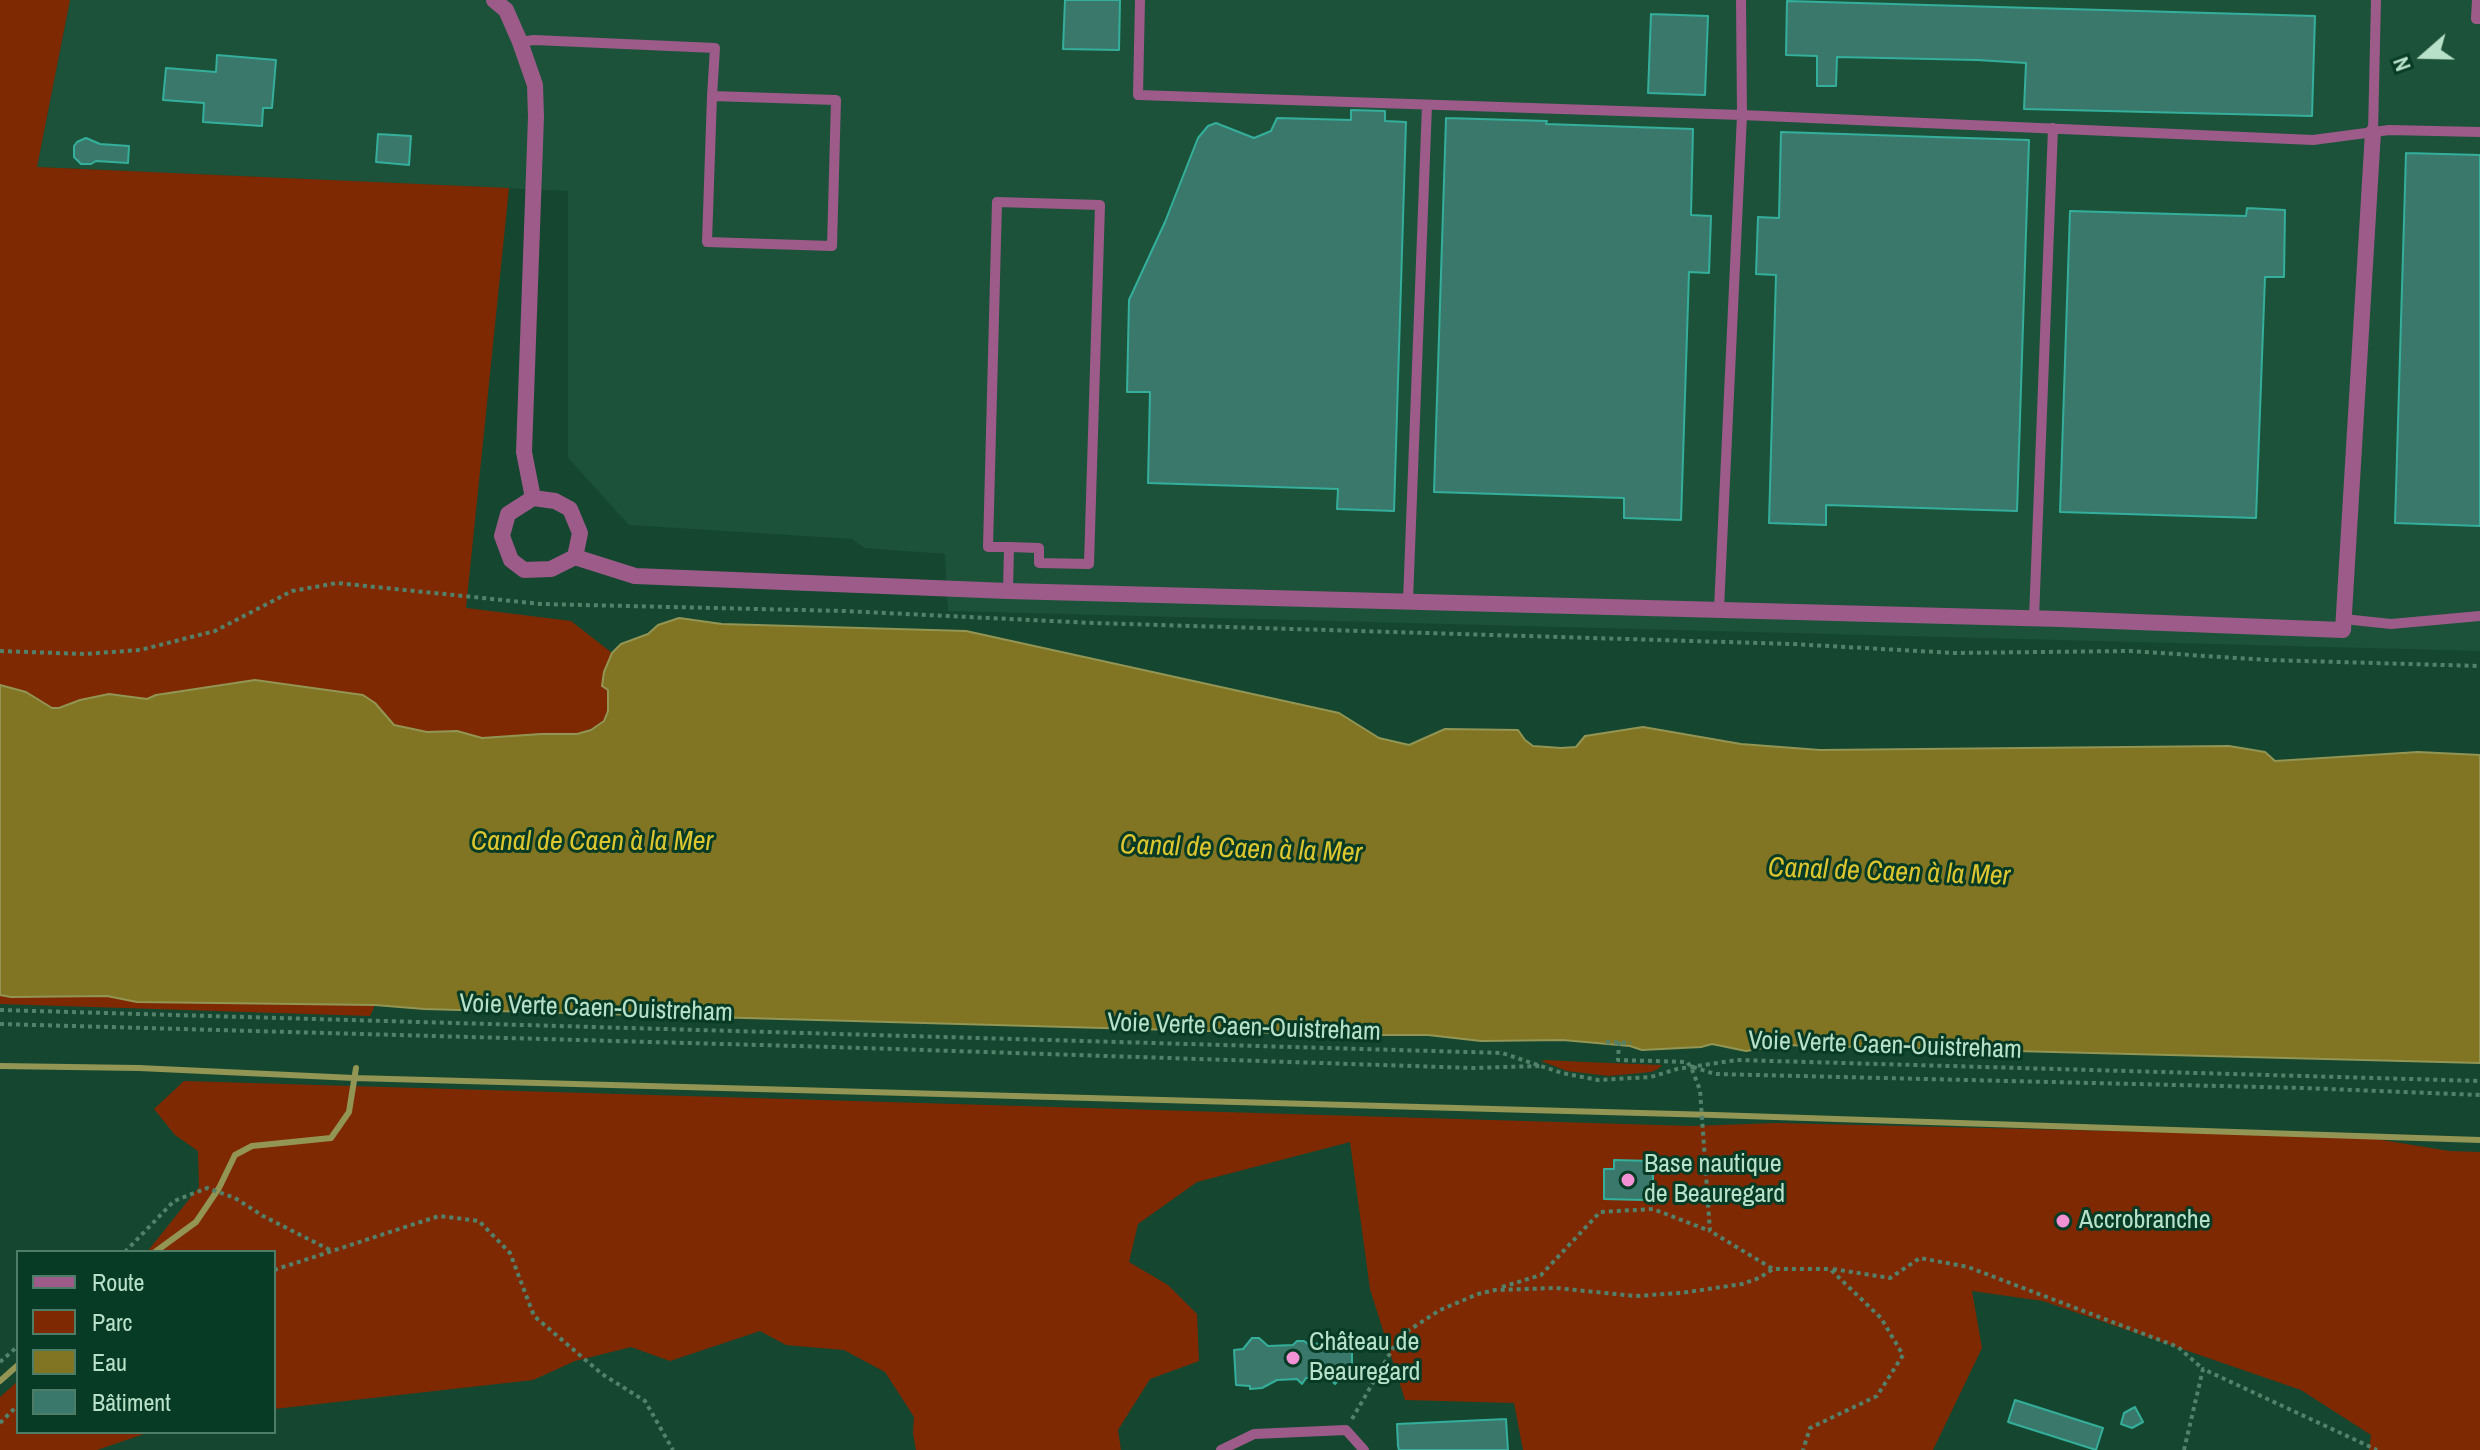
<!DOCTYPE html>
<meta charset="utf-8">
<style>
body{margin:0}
#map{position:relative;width:2480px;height:1450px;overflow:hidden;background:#15462f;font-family:"Archivo Narrow",sans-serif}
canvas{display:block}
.legend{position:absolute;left:16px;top:1250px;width:260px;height:184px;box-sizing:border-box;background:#083b25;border:2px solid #4e7d67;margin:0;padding:10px 14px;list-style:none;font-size:24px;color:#b8e1c9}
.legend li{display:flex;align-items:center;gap:16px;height:40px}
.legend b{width:40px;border:2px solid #4e7d67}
.north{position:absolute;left:2384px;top:16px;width:80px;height:80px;-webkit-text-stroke:6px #083b25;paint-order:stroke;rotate:250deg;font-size:22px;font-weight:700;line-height:32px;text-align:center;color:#b8e1c9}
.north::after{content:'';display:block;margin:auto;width:28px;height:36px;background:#b8e1c9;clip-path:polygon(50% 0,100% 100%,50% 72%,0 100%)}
</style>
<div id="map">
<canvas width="2480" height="1450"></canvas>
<ul class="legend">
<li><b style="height:10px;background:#9c5b88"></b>Route</li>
<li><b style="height:22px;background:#7f2903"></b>Parc</li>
<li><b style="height:22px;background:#817422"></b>Eau</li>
<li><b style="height:22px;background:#3a786c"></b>Bâtiment</li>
</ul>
<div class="north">N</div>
</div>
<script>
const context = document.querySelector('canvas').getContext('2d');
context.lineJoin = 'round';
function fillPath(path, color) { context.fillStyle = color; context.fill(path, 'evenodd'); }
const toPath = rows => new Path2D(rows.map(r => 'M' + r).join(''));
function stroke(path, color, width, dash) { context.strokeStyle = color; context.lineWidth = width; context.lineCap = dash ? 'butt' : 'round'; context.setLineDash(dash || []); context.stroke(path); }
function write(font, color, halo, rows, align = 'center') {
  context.font = font + ' "Archivo Narrow",sans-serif'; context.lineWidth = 6; context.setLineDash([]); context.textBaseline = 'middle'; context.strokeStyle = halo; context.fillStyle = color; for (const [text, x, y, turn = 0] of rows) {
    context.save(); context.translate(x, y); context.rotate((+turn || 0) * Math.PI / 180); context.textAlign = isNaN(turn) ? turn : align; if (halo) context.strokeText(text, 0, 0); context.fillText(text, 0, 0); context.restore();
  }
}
const built = toPath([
 [70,0,2480,0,2480,651,948,611,945,554,864,548,852,539,629,525,568,458,568,191,37,167]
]);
const green = toPath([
 [0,0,70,0,37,167,509,188,466,608,571,621,612,653,604,672,608,689,608,711,601,725,577,734,563,736,541,734,482,738,457,731,427,732,394,725,375,703,363,695,255,680,156,695,147,699,117,694,80,700,59,708,52,708,26,692,0,685],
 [0,995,11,997,107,996,137,1002,375,1005,370,1016,0,1004],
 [1546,1060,1584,1062,1662,1065,1658,1069,1651,1072,1609,1076,1567,1071,1541,1061],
 [184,1081,1692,1126,1777,1123,2364,1137,2449,1151,2480,1152,2480,1450,2369,1450,2371,1435,2301,1390,2043,1301,1972,1291,1982,1348,1933,1450,1523,1450,1514,1403,1405,1400,1370,1289,1350,1142,1197,1182,1138,1224,1129,1262,1168,1285,1197,1314,1199,1361,1150,1379,1118,1430,1121,1450,916,1450,913,1433,914,1417,885,1372,844,1350,786,1345,760,1331,670,1361,631,1347,575,1361,533,1380,274,1409,274,1252,147,1252,199,1187,198,1151,175,1135,154,1109],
 [18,1381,18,1432,150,1432,97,1450,0,1450,0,1397]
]);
const water = toPath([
 [679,618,722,624,966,631,1339,713,1379,738,1409,745,1445,729,1518,730,1525,740,1533,746,1561,748,1576,747,1585,736,1643,727,1741,744,1820,750,2229,746,2265,752,2275,761,2418,752,2480,755,2480,1063,1782,1045,1746,1051,1712,1044,1701,1047,1642,1050,1630,1046,1563,1040,1481,1041,1428,1035,1353,1035,424,1009,375,1005,137,1002,107,996,11,997,0,995,0,685,26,692,52,708,59,708,80,700,109,694,147,699,156,695,255,680,363,695,375,703,394,725,427,732,457,731,482,738,541,734,577,734,591,730,604,721,608,711,608,690,602,686,604,672,612,653,621,644,648,634,658,625,679,618]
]);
const stream = toPath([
 [0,1066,139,1068,354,1078,1714,1115,2480,1140],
 [155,1252,196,1222,219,1188,235,1155,252,1146,331,1138,349,1112,356,1068],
 [0,1381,18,1365]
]);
const building = toPath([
 [1065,0,1120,0,1119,50,1063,49,1065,0],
 [1787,1,2315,16,2312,116,2024,109,2026,63,1977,60,1837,57,1836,86,1817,86,1817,56,1786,55,1787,1],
 [1651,14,1708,16,1705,95,1648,93,1651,14],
 [217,55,276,60,272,108,263,108,262,126,203,122,204,103,163,100,166,68,216,72,217,55],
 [1351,110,1385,111,1385,121,1406,122,1394,511,1337,509,1338,489,1148,483,1150,392,1127,392,1129,300,1165,222,1198,138,1208,126,1216,123,1254,138,1271,131,1277,118,1351,120,1351,110],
 [1446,118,1547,121,1546,124,1693,129,1691,215,1711,216,1709,273,1689,272,1681,520,1624,518,1624,498,1434,492,1446,118],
 [1781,132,2029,140,2017,511,1826,505,1826,525,1769,523,1776,275,1756,274,1758,217,1779,218,1781,132],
 [378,134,411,136,409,165,376,162,378,134],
 [86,138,100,144,129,146,128,163,96,161,91,164,81,164,74,157,74,146,77,142,86,138],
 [2406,153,2480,155,2480,526,2395,523,2406,153],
 [2247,208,2285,210,2284,277,2265,277,2256,518,2060,512,2070,211,2246,216,2247,208],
 [1614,1160,1653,1161,1653,1191,1643,1190,1643,1200,1604,1199,1604,1169,1614,1169,1614,1160],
 [1252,1338,1259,1338,1268,1346,1293,1345,1297,1341,1304,1341,1308,1344,1341,1343,1352,1353,1352,1366,1335,1384,1328,1377,1306,1378,1302,1384,1297,1379,1277,1380,1262,1388,1250,1389,1250,1386,1236,1385,1234,1350,1243,1349,1252,1338],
 [2015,1400,2103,1428,2096,1450,2008,1422,2015,1400],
 [2135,1407,2143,1422,2132,1428,2121,1424,2124,1413,2135,1407],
 [1506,1419,1508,1450,1399,1450,1398,1446,1397,1424,1506,1419]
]);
const path = toPath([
 [0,651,84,654,140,650,215,631,292,591,337,583,541,604,844,611,1093,623,1792,644,1954,653,2129,651,2268,660,2480,666],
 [0,1010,1502,1053,1562,1073,1598,1080,1651,1077,1677,1069,1737,1060,2480,1081],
 [0,1024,832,1047,1473,1068,1540,1066],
 [1606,1042,1631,1043],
 [1619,1042,1618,1060,1687,1062,1691,1067,1700,1090,1710,1231,1773,1269,1830,1269,1881,1318,1903,1355,1877,1396,1810,1428,1803,1450],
 [1693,1067,1715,1074,2303,1088,2480,1095],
 [125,1252,174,1201,207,1188,235,1198,263,1216,330,1250],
 [1833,1269,1890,1278,1920,1258,1968,1267,2178,1347,2203,1369],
 [274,1270,439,1216,479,1221,510,1253,534,1316,602,1374,645,1401,673,1450],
 [1502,1287,1541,1275,1600,1212,1653,1209,1710,1231],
 [0,1362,18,1346],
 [1352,1419,1400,1336,1440,1310,1478,1294,1495,1290,1556,1288,1635,1296,1681,1293,1742,1284,1759,1278,1773,1269],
 [0,1423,18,1405],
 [2184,1450,2203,1369,2377,1450]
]);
const lane = toPath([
 [1140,0,1138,95,1742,115,1719,609],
 [1741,0,1742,115,2313,140,2389,130,2480,132],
 [2477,0,2476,19,2480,19],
 [520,42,534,40,715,48,712,96],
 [712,96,836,100,832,246,707,242,712,96],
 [2373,132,2376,0],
 [1008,591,1009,547,988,547,997,202,1100,205,1089,564,1039,563,1039,548,1009,547],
 [1408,601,1427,105],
 [2034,618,2053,128],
 [2344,619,2391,624,2480,616],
 [1221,1450,1254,1434,1346,1430,1364,1450]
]);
const street = toPath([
 [494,0,506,10,520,42,535,85,536,117,524,452,533,498],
 [533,498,555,501,570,509,580,533,575,557,551,569,524,570,511,560,502,536,508,514,533,498],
 [575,557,635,576,1008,591,2060,619,2343,630,2373,132]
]);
const markers = [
 [1628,1180,8,"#f391d5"],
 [2063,1221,8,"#f391d5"],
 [1293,1358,8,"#f391d5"]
];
const streetNames = [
 ["Voie Verte Caen-Ouistreham",596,1009,2],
 ["Voie Verte Caen-Ouistreham",1244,1028,2],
 ["Voie Verte Caen-Ouistreham",1885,1046,2]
];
const poiNames = [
 ["Base nautique",1644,1165],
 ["de Beauregard",1644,1195],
 ["Accrobranche",2079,1221],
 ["Château de",1309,1343],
 ["Beauregard",1309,1373]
];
const waterNames = [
 ["Canal de Caen à la Mer",592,842],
 ["Canal de Caen à la Mer",1241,850,2],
 ["Canal de Caen à la Mer",1889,873,2]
];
fillPath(built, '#1c5239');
fillPath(green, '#7f2903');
fillPath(water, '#817422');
stroke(water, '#929554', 2);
stroke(stream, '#929554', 6);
fillPath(building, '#3a786c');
stroke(building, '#34af9b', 2);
stroke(path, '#53816a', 4, [4, 4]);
stroke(lane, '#9c5b88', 10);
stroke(street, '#9c5b88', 16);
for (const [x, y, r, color] of markers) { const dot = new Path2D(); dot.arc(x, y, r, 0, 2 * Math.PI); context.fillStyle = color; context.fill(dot); stroke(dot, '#083b25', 3); }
write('26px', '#b8e1c9', '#083b25', streetNames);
write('26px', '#b8e1c9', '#083b25', poiNames, 'left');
write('italic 28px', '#dec630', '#083b25', waterNames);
</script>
